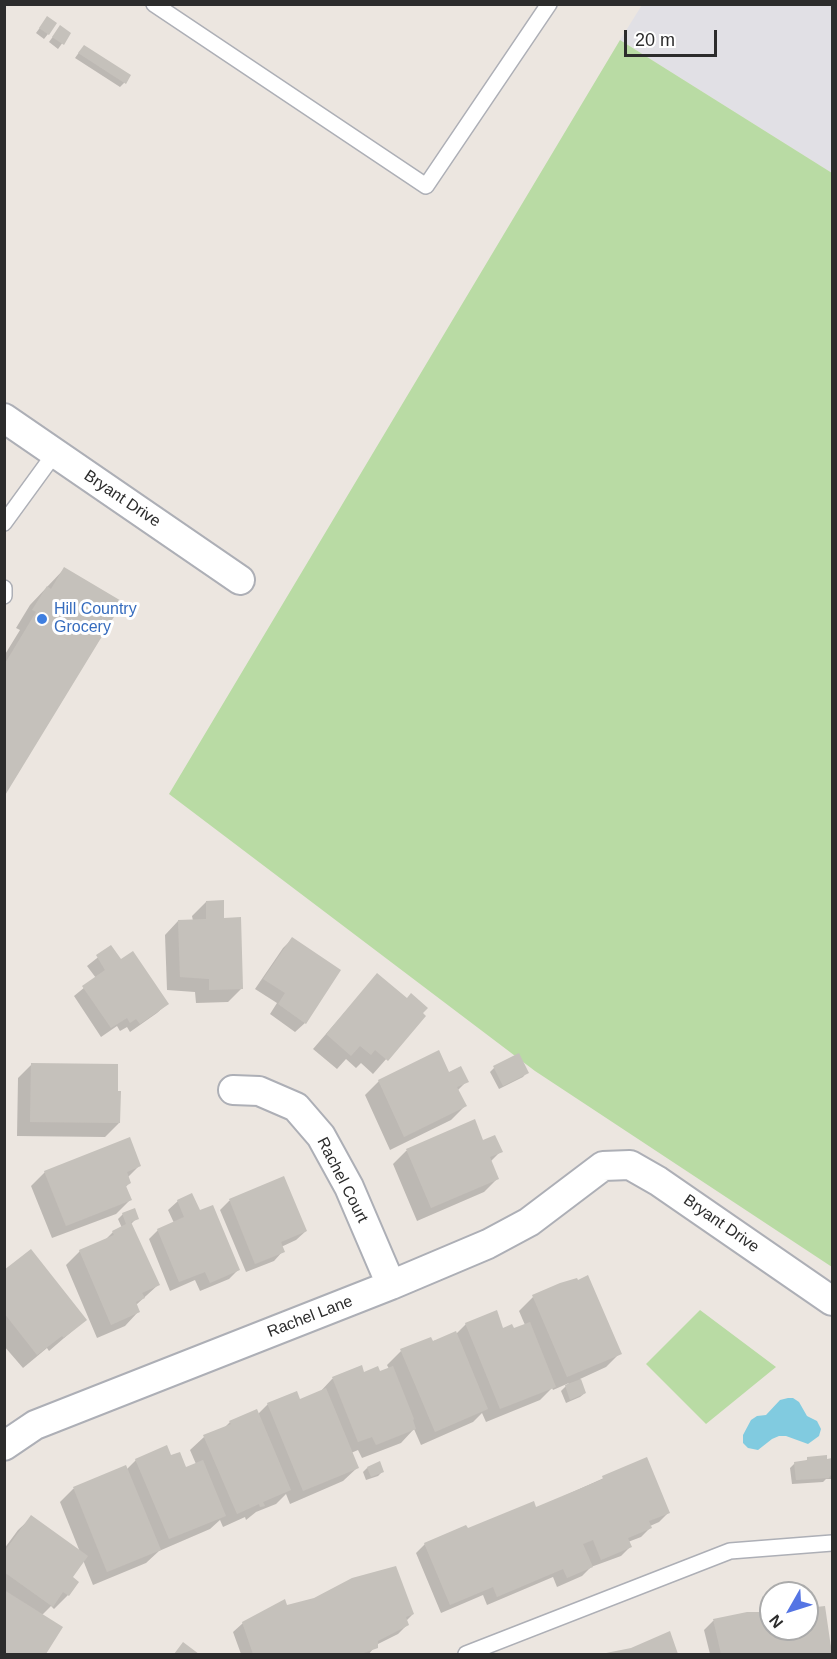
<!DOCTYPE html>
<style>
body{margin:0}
#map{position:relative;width:837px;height:1659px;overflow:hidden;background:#ece6e0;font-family:Arial,sans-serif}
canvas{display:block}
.frame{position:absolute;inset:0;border:6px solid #2c2c2c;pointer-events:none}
.north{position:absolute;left:759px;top:1581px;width:60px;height:60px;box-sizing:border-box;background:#fff;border:2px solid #ababab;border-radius:50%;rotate:231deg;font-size:16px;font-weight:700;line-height:24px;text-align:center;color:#2c2c2c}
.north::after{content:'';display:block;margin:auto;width:21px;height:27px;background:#5575e4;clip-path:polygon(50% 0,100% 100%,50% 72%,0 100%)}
.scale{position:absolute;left:624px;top:30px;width:93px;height:27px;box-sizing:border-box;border:3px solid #2c2c2c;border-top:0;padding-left:8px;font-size:18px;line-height:21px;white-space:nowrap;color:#2c2c2c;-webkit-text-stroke:4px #fff;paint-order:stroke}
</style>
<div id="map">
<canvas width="837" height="1659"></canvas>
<div class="frame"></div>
<div class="north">N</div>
<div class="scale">20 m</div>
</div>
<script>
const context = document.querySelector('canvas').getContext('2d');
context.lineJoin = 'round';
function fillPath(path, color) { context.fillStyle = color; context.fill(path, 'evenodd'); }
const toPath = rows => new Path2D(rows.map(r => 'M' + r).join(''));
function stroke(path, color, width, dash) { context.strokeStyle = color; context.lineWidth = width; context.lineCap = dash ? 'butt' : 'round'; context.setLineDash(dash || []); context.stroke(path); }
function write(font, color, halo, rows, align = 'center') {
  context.font = font + ' Arial,sans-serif'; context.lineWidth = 6; context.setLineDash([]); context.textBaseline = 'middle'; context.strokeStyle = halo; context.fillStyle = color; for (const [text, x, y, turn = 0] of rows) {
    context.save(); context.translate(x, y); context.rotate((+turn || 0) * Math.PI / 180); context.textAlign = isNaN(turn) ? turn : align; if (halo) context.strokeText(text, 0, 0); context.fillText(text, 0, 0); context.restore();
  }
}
const industrial = toPath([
 [642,5,832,5,832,173,620,40]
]);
const green = toPath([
 [620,40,832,173,832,1267,535,1071,169,794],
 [700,1310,776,1367,706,1424,646,1364]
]);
const water = toPath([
 [788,1398,793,1398,799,1402,807,1416,817,1421,821,1429,819,1436,808,1444,786,1436,779,1436,772,1439,758,1450,748,1448,743,1443,743,1435,751,1420,757,1416,766,1415,780,1400]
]);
const shadow = toPath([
 [47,18,48,34,44,39,36,33],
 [60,27,69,34,58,49,49,42],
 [80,51,129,75,124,83,120,87,75,58],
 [65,568,4,795,4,656,20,630,16,628,30,605],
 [206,902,223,920,242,988,228,1002,196,1003,195,992,167,990,165,935,178,921,193,921,192,916],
 [292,939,305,1023,295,1032,270,1014,277,1003,255,989,283,948],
 [111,947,120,961,167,1004,157,1013,130,1032,127,1027,120,1031,117,1026,101,1037,74,996,96,978,87,966],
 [377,975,424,1016,373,1074,361,1063,356,1068,346,1059,337,1069,313,1049],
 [32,1064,119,1123,105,1137,17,1136,18,1078],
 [494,1068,527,1072,523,1077,499,1089,490,1072],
 [449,1074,467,1081,457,1091,465,1106,451,1120,390,1150,365,1095,379,1081],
 [474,1121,483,1142,501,1151,490,1162,498,1178,484,1192,417,1221,393,1164,406,1151],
 [139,1166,127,1178,129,1183,125,1188,130,1200,116,1214,52,1238,31,1186,45,1172],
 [284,1178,306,1231,296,1240,281,1247,283,1251,274,1261,246,1272,220,1210,229,1201],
 [178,1201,238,1270,229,1279,200,1291,195,1280,170,1291,149,1239,158,1230,174,1223,168,1210],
 [123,1214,137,1218,131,1224,158,1285,136,1305,138,1312,125,1326,97,1338,66,1265,80,1251,104,1241,113,1232,122,1228,118,1219],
 [4,1271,85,1320,49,1351,47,1348,23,1368,4,1346],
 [533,1297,620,1353,606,1367,580,1379,585,1393,580,1397,566,1403,561,1391,569,1383,553,1390,552,1388,540,1400,486,1422,482,1413,473,1422,421,1445,414,1429,401,1443,362,1458,358,1450,351,1453,357,1468,343,1481,290,1504,286,1494,276,1504,256,1512,246,1520,245,1517,223,1527,220,1520,210,1529,159,1551,146,1563,93,1585,83,1560,71,1578,68,1595,54,1609,51,1606,42,1615,61,1627,44,1654,4,1654,4,1549,18,1530,32,1517,80,1552,60,1502,73,1489,126,1467,127,1469,136,1460,170,1457,185,1469,196,1464,190,1450,204,1437,223,1429,230,1422,258,1414,268,1404,300,1401,319,1393,332,1379,361,1367,363,1374,379,1373,389,1369,387,1365,401,1351,456,1334,466,1324,503,1330,513,1330,525,1325,519,1311],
 [646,1459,669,1512,659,1522,650,1526,651,1527,641,1537,628,1542,630,1547,621,1556,591,1567,582,1576,557,1587,553,1577,487,1605,483,1595,441,1613,416,1553,425,1544,535,1509],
 [808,1459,832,1460,832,1479,826,1479,823,1482,792,1484,790,1468,795,1463,804,1462],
 [367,1468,383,1471,378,1476,366,1480,363,1472],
 [286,1607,413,1614,406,1621,407,1625,398,1634,376,1645,369,1654,241,1654,233,1632,243,1623],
 [823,1608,832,1654,710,1654,704,1630,713,1621,771,1613,771,1629,807,1629,807,1610],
 [669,1633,677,1654,603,1654,631,1649]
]);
const building = toPath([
 [47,16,57,23,49,35,39,28],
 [60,25,71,33,64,45,52,37],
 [84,45,131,75,126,84,78,53],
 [64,567,123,602,4,797,4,665,36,612,32,610,47,586,51,589],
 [224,900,224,918,241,917,243,989,209,990,209,979,180,977,178,920,206,919,206,901],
 [292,937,341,970,306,1024,278,1004,285,993,263,979],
 [111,945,121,959,133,951,169,1004,140,1024,136,1019,130,1023,127,1018,111,1028,82,986,105,970,96,955],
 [377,973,407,998,411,993,428,1008,423,1013,426,1016,388,1061,375,1050,371,1055,360,1046,351,1056,326,1034],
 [439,1050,449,1072,461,1066,469,1082,457,1087,467,1106,404,1137,378,1080],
 [519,1053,529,1073,503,1086,493,1066],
 [31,1063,118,1064,118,1091,121,1091,120,1123,30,1122],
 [475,1119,483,1140,495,1135,503,1152,490,1157,499,1179,431,1208,406,1149],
 [130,1137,141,1166,127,1172,131,1183,126,1186,132,1200,66,1226,44,1171],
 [284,1176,307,1231,281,1242,285,1252,255,1264,229,1199],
 [192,1193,200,1210,213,1205,240,1270,210,1283,205,1272,179,1282,157,1229,184,1217,177,1200],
 [135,1208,139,1219,131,1222,160,1285,142,1293,145,1298,136,1302,140,1312,111,1325,79,1250,114,1235,112,1231,126,1224,122,1213],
 [31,1249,87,1320,64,1338,62,1336,37,1355,4,1313,4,1270],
 [588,1275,622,1354,567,1377,532,1295,560,1283,577,1278,578,1280],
 [497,1310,503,1328,512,1324,514,1328,530,1322,556,1387,500,1409,465,1323],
 [456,1331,488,1409,435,1432,400,1349,431,1337,433,1341],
 [362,1365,364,1372,378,1366,380,1371,393,1366,414,1419,413,1420,416,1429,376,1445,372,1437,358,1442,332,1377],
 [581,1379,586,1393,570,1400,565,1385],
 [326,1388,359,1468,303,1491,267,1403,297,1391,300,1399],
 [257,1409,291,1490,263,1502,265,1506,260,1507,259,1504,237,1514,203,1435,231,1424,229,1421],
 [167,1445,171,1455,180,1452,186,1467,203,1460,226,1516,169,1539,135,1459],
 [827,1455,827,1459,832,1458,832,1475,830,1476,829,1478,796,1480,794,1462,807,1460,807,1457],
 [647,1457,670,1513,649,1521,652,1528,628,1538,632,1547,601,1560,593,1540,583,1544,593,1567,567,1578,563,1569,497,1597,493,1587,450,1605,424,1543,466,1525,468,1528,534,1501,536,1507,603,1479,602,1476],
 [380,1461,384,1472,371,1477,367,1467],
 [126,1465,161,1550,107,1572,73,1487],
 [31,1515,88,1556,73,1577,79,1582,69,1596,63,1592,53,1607,4,1572,4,1552],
 [396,1566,414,1614,406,1617,409,1625,378,1641,378,1648,361,1654,253,1654,242,1622,285,1599,287,1605,314,1598,352,1578],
 [4,1590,63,1627,46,1654,4,1654],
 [825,1606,832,1654,721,1654,713,1619,747,1612,771,1612,771,1629,807,1629,807,1608],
 [670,1631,678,1654,601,1654,631,1648],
 [183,1642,199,1654,174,1654]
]);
const service = toPath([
 [154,4,426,186,549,4],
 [4,523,55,453],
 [4,588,4,596],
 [466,1654,730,1551,832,1543]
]);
const minor = toPath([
 [4,418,240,580],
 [233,1090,259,1091,296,1107,321,1136,349,1187,391,1285],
 [4,1446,35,1425,391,1285,488,1244,529,1222,603,1166,630,1165,658,1181,832,1301]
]);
const markers = [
 [42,619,6,"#3f7fe0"]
];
const streetNames = [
 ["Bryant Drive",122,499,34],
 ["Rachel Court",342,1180,63],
 ["Bryant Drive",721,1224,35],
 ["Rachel Lane",310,1317,-21]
];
const shopNames = [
 ["Hill Country",54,610],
 ["Grocery",54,628]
];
fillPath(industrial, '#e1e0e5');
fillPath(green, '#b9dba4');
fillPath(water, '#81cbe0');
fillPath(shadow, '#0003');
fillPath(building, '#c5c1bb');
stroke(service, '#adafb6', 18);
stroke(minor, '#adafb6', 32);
stroke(service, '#fff', 15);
stroke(minor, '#fff', 28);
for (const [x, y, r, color] of markers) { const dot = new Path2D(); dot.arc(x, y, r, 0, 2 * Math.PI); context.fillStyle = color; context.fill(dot); stroke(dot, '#fff', 2); }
write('16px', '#2c2c2c', '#fff', streetNames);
write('16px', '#366cbe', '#fff', shopNames, 'left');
</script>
